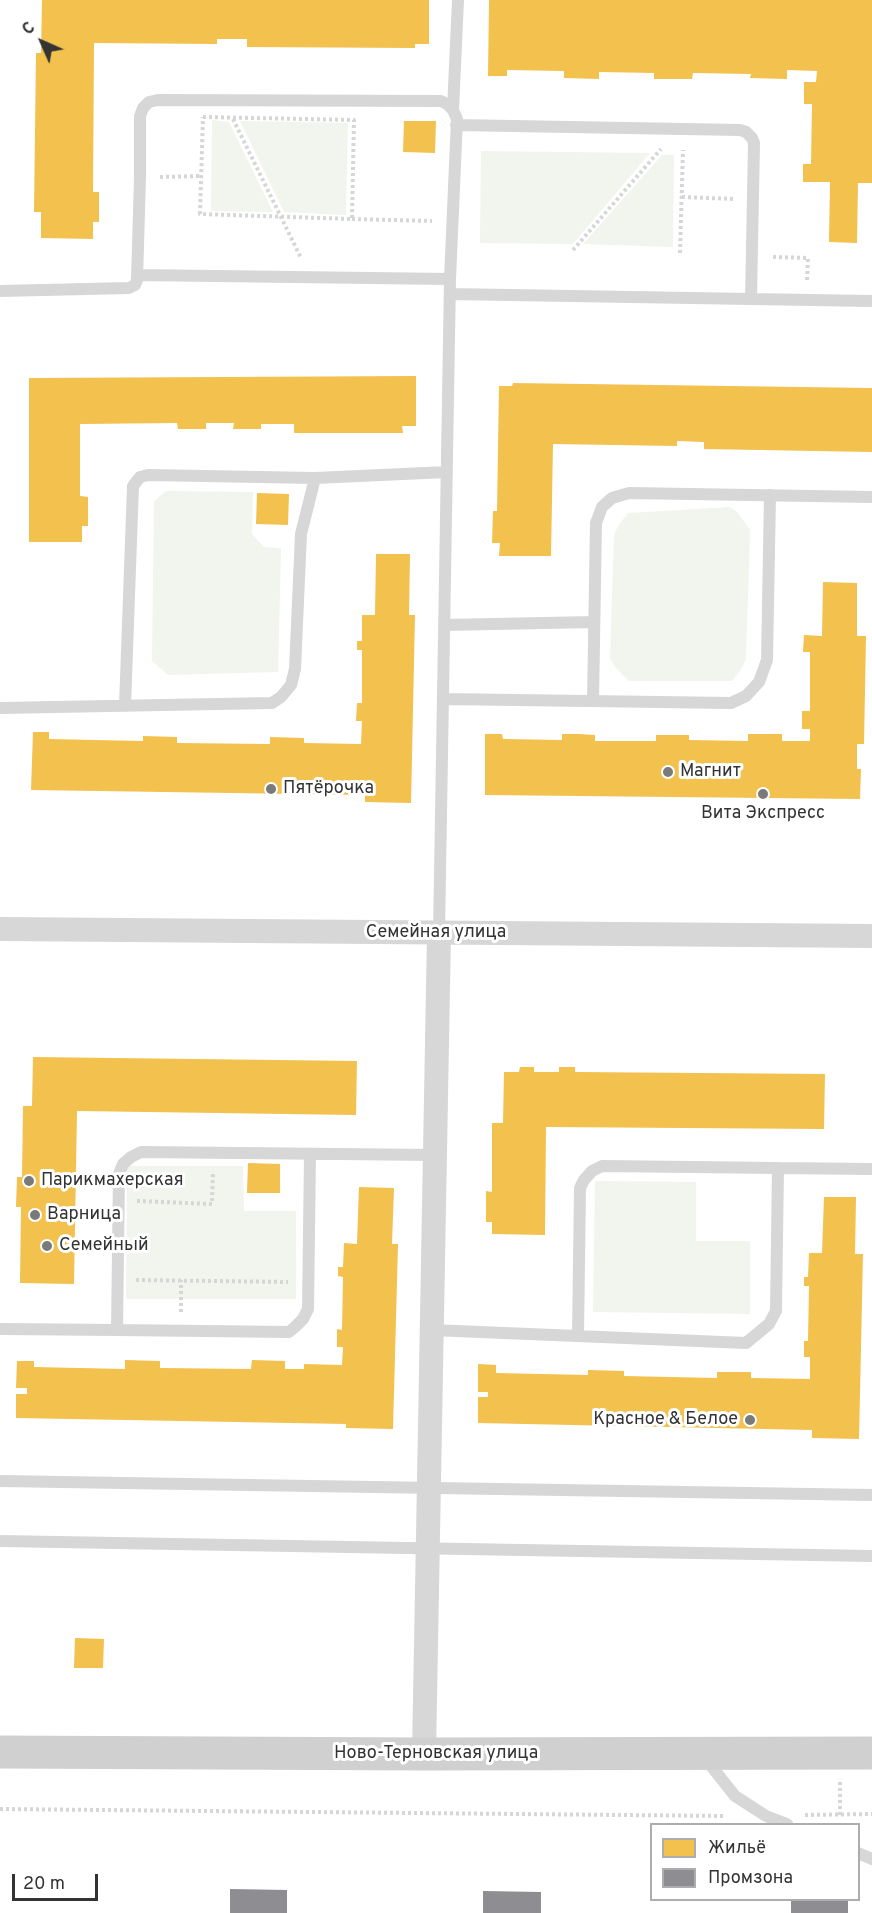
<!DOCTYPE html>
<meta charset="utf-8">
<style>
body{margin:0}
#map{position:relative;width:872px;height:1913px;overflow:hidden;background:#fff;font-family:Overpass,sans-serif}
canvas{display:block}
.legend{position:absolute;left:650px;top:1823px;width:210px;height:78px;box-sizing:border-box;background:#fff;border:2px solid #adadad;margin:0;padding:8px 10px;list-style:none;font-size:18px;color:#333}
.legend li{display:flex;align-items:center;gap:12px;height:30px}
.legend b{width:30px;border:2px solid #adadad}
.north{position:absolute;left:12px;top:12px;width:60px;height:60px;-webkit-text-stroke:4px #fff;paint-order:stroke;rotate:315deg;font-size:16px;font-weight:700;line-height:24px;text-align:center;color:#333}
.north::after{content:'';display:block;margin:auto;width:21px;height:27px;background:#333;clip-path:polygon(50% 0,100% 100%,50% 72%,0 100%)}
.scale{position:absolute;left:12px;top:1874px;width:86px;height:27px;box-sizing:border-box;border:3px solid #333;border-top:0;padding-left:8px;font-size:18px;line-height:21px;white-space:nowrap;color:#333;-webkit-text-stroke:4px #fff;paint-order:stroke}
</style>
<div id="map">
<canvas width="872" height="1913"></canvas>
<ul class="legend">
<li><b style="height:16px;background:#f2c14e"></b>Жильё</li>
<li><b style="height:16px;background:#8d8d92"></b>Промзона</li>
</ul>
<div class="north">С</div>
<div class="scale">20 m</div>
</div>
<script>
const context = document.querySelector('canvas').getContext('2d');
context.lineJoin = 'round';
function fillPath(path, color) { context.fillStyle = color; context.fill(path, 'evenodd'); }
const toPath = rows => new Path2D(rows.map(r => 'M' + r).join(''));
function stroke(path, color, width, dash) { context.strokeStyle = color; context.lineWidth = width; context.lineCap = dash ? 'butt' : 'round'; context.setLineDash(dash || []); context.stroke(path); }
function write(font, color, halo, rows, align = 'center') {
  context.font = font + ' Overpass,sans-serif'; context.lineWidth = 6; context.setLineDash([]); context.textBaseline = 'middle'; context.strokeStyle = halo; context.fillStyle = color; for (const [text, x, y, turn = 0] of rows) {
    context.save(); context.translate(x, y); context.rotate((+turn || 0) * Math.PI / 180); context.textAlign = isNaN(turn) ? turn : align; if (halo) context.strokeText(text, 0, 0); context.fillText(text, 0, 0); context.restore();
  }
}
const green = toPath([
 [212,120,229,122,273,212,211,211],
 [240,121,348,123,346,215,284,212],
 [481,151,650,153,573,244,480,243],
 [662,155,674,155,673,247,583,244],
 [166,491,253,492,252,534,264,547,281,548,278,672,168,675,152,661,154,501],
 [730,507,738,513,750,530,746,659,742,668,732,681,629,681,615,667,610,658,614,535,618,526,628,513],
 [127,1166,243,1166,244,1211,296,1211,296,1299,126,1299],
 [595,1181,696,1182,696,1241,750,1241,750,1314,593,1312]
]);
const homes = toPath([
 [42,0,429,0,429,44,415,44,415,48,247,47,247,39,217,39,217,44,94,43,93,192,99,192,99,222,93,222,93,239,41,238,41,212,34,212,36,53,41,53],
 [489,0,872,0,872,183,858,183,857,243,829,242,830,182,803,182,803,164,811,164,812,104,804,104,804,82,816,82,817,71,787,70,787,79,750,78,751,74,693,73,692,79,654,79,654,73,599,72,599,79,564,78,564,71,507,70,507,76,488,76],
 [404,121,436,121,435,153,403,152],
 [416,376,416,426,402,426,403,433,294,433,294,424,261,424,261,429,233,429,234,423,206,423,206,429,178,429,177,423,80,424,80,496,88,497,88,526,82,526,82,542,29,542,29,378],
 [513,383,872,388,872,452,704,449,704,442,677,441,677,446,553,444,551,556,499,556,500,543,492,543,493,511,497,511,499,386,512,386],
 [257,493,289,494,288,525,256,524],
 [376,554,410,554,409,615,415,615,411,803,365,802,365,795,31,790,33,732,49,732,49,739,143,741,143,736,177,737,177,743,270,744,270,737,304,738,304,743,361,744,362,721,356,721,357,703,362,703,362,650,357,650,357,641,362,641,362,615,375,615],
 [823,582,857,583,857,636,866,636,864,744,857,744,857,769,861,769,860,799,485,795,485,734,502,734,503,739,562,740,562,734,579,734,595,735,595,741,656,741,656,735,689,735,689,740,748,741,748,734,782,734,782,741,810,741,810,729,802,729,802,711,810,711,810,652,803,652,804,635,822,636],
 [33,1057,357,1061,356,1115,77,1111,74,1284,20,1283,21,1207,16,1207,17,1177,22,1177,23,1106,32,1106],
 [520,1067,534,1067,534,1072,559,1072,559,1067,575,1067,575,1072,825,1074,824,1129,546,1127,545,1235,492,1234,492,1222,486,1222,486,1191,492,1192,492,1123,503,1123,504,1072,519,1072],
 [248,1163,280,1164,280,1193,247,1193],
 [359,1187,394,1188,392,1244,398,1244,393,1429,346,1428,346,1424,16,1418,16,1394,27,1394,27,1388,16,1388,17,1361,34,1361,34,1367,125,1369,125,1360,160,1361,160,1368,251,1369,252,1360,285,1361,285,1369,304,1369,304,1364,342,1365,343,1347,337,1347,337,1329,342,1330,343,1277,338,1276,338,1267,343,1267,344,1243,357,1244],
 [824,1197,856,1197,855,1254,863,1254,859,1439,812,1438,812,1430,478,1423,478,1397,488,1397,488,1392,478,1392,478,1364,496,1365,496,1373,588,1375,588,1370,624,1371,624,1376,717,1378,717,1372,751,1372,751,1378,810,1379,810,1357,804,1357,804,1341,808,1341,809,1286,804,1286,804,1277,808,1277,809,1253,822,1253],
 [75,1638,104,1639,103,1668,74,1668]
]);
const industry = toPath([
 [230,1889,287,1890,287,1913,230,1913],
 [483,1891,541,1892,541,1913,483,1913],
 [791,1900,848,1900,848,1913,791,1913]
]);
const path = toPath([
 [203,117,354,120,352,219,200,214,203,117],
 [233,119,301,258],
 [160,177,201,176],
 [682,197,735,199],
 [352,219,432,221],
 [573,250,661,149],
 [680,253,683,150],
 [773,257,808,258,807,281],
 [137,1201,212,1204,213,1171],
 [136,1280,288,1282],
 [181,1312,181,1280],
 [0,1809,725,1816],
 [805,1815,872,1814],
 [840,1815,840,1782]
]);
const service = toPath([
 [453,110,458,0],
 [456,125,740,130,746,132,752,138,754,143,751,299],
 [137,275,450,279,439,933],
 [0,291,129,288,135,285,137,280,140,177,140,116,143,108,149,102,158,100,441,101,447,104,453,110,457,119,450,279],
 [450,294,872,301],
 [444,625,594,622],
 [443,699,731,703,746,696,759,682,767,660,770,495],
 [593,701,596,523,602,507,612,498,629,493,872,497],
 [125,706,133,486,140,477,148,475,315,478,447,472],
 [0,708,272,703,281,697,291,685,295,669,301,534,315,478],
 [0,1329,117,1330,119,1174,123,1164,131,1157,141,1152,435,1155],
 [117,1330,289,1332,295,1327,303,1319,308,1309,310,1154],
 [432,1330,746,1343,769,1324,776,1311,778,1168,872,1169],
 [578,1336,580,1188,584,1180,592,1171,602,1166,778,1168],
 [0,1481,872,1495],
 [0,1541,872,1556],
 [704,1757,735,1796,766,1816,787,1824],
 [858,1853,872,1859]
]);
const minor = toPath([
 [0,929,872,936],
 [424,1754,439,933]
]);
const secondary = toPath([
 [0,1752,424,1754,872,1753]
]);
const markers = [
 [668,772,6,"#7a7a7a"],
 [271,789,6,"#7a7a7a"],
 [763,794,6,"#7a7a7a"],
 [29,1181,6,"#7a7a7a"],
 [35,1215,6,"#7a7a7a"],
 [47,1246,6,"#7a7a7a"],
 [750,1420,6,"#7a7a7a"]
];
const poiNames = [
 ["Магнит",680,772],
 ["Пятёрочка",283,789],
 ["Вита Экспресс",763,814,"center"],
 ["Парикмахерская",41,1181],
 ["Варница",47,1215],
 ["Семейный",59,1246],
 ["Красное & Белое",738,1420,"right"]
];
const streetNames = [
 ["Семейная улица",436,933],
 ["Ново-Терновская улица",436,1754]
];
fillPath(green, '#f1f5ed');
fillPath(homes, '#f2c14e');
fillPath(industry, '#8d8d92');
stroke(path, '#d6d6d6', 4, [3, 3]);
stroke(service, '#d7d7d7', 12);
stroke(minor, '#d7d7d7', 24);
stroke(secondary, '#d0d0d0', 33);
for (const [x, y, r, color] of markers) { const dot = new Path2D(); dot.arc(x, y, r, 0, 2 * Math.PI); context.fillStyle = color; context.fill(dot); stroke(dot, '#fff', 2); }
write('18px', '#333', '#fff', poiNames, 'left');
write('18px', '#333', '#fff', streetNames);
</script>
